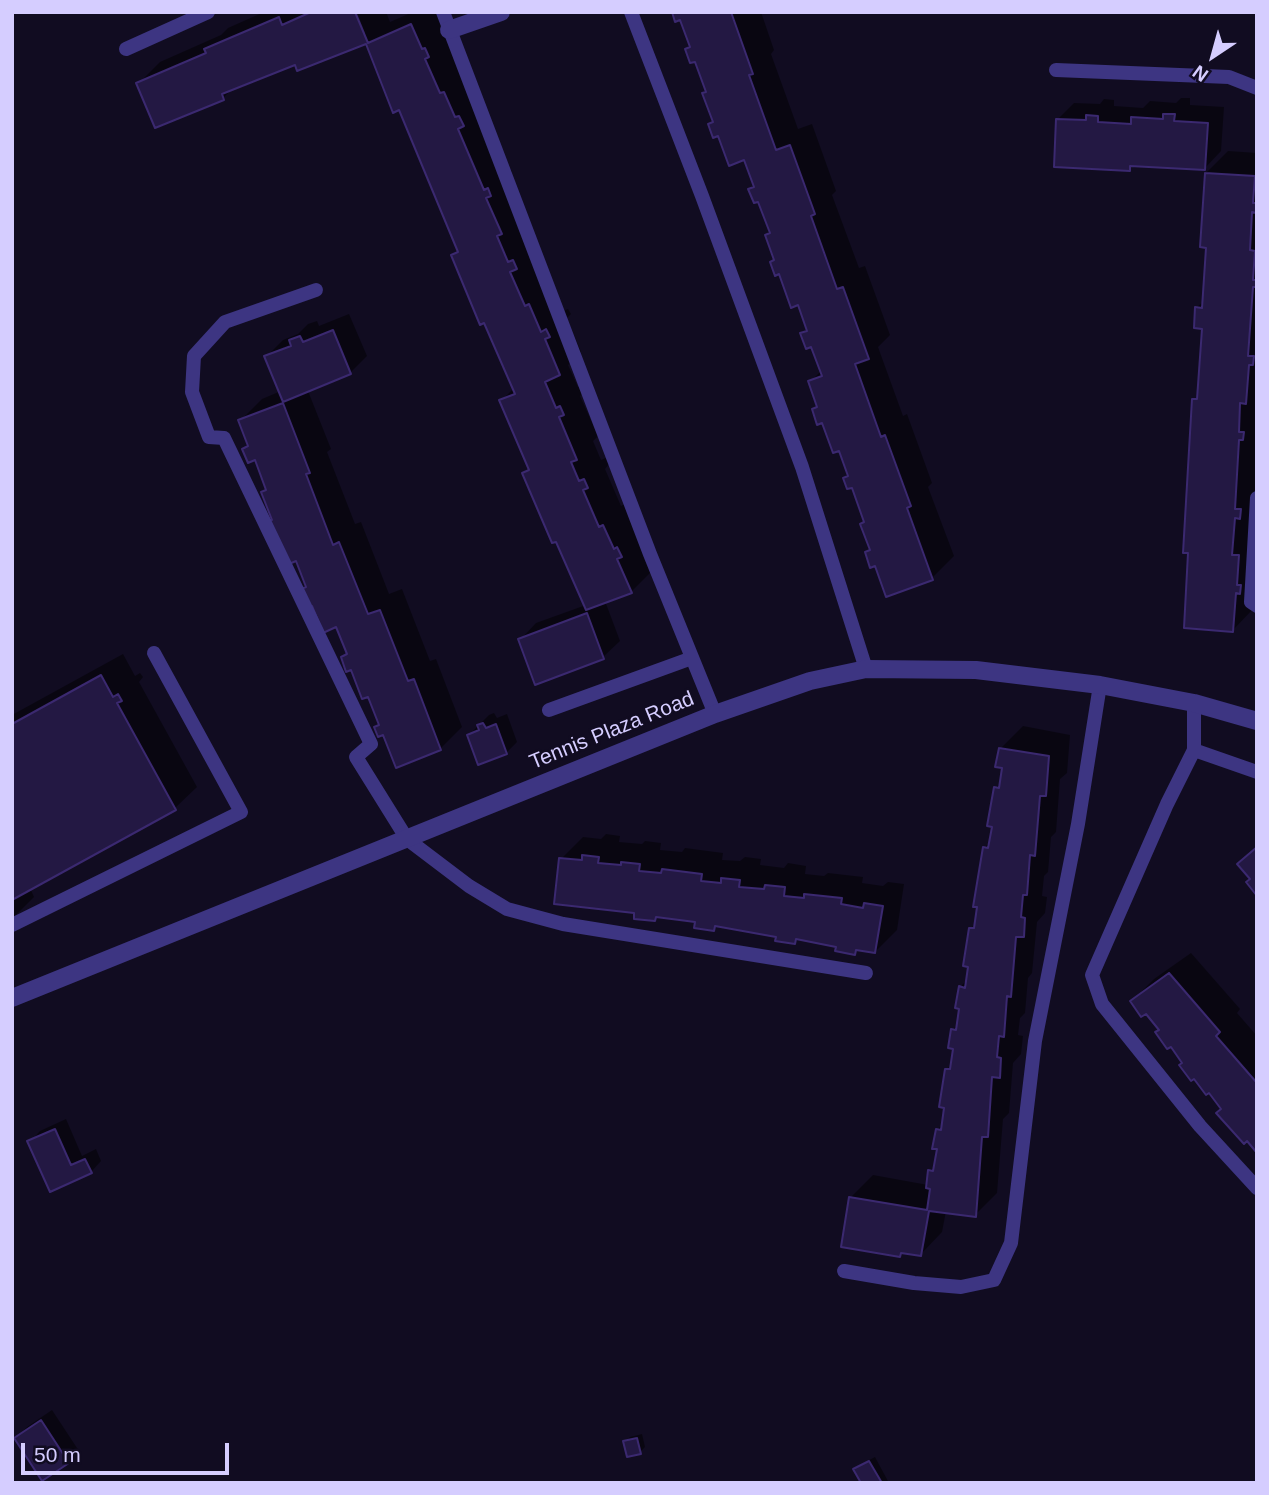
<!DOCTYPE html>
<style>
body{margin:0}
#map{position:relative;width:1269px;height:1495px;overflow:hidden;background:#110c21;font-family:Helvetica,sans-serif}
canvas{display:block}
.frame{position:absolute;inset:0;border:14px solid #d5cdff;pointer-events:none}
.north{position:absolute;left:1178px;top:21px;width:70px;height:70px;-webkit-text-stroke:5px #110c21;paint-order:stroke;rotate:216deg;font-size:19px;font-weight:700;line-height:28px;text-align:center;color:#d5cdff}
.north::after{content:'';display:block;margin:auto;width:24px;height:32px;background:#d5cdff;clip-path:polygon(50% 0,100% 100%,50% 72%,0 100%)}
.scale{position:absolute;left:21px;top:1443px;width:208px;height:32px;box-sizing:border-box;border:4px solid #d5cdff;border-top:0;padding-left:9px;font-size:21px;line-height:24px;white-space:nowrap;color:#d5cdff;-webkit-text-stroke:5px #110c21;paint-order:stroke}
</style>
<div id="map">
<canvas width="1269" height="1495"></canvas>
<div class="frame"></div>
<div class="north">N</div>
<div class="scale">50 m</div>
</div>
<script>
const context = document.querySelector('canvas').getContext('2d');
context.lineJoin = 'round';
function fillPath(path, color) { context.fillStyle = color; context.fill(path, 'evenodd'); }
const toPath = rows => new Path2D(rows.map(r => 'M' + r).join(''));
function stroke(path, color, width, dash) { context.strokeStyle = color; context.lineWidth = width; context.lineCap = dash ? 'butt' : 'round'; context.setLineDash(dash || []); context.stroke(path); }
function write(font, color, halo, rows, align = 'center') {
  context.font = font + ' Helvetica,sans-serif'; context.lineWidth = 5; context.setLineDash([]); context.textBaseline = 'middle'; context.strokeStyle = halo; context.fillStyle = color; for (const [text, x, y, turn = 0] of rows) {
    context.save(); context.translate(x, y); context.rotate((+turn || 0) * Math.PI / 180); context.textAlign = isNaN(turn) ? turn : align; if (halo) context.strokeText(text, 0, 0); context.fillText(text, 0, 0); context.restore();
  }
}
const shadow = toPath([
 [264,12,353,12,362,33,365,33,357,12,386,12,390,22,413,12,437,12,506,170,510,168,512,172,508,176,563,311,568,309,571,314,567,318,581,352,568,365,578,387,582,385,585,391,580,396,598,436,593,441,601,460,606,458,609,464,605,469,621,506,625,504,653,570,631,592,605,601,620,641,603,657,520,640,536,623,586,605,524,474,530,468,501,401,514,388,485,321,453,255,459,249,400,108,367,41,296,63,233,88,223,98,138,84,160,62,221,35,228,28],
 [674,12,761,12,774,50,771,54,798,129,812,124,836,191,832,195,859,268,865,266,890,335,878,347,903,416,907,414,932,483,928,487,954,556,932,578,876,564,867,553,871,549,866,521,853,486,845,478,849,474,840,449,823,421,814,409,818,405,810,382,822,370,812,345,802,334,808,328,799,303,780,271,772,262,776,258,767,235,771,232,759,200,750,190,755,185,745,158,710,124,714,120,704,94,708,90,696,59,687,49,691,45,681,18],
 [1181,98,1190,98,1190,105,1224,107,1221,151,1205,168,1134,165,1129,169,1058,119,1074,103,1100,104,1104,99,1114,100,1114,106,1143,108,1150,101,1176,103],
 [1228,151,1257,153,1257,499,1254,608,1233,630,1194,400,1199,394,1203,327,1196,308,1205,300,1208,246,1206,173],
 [349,314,367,356,350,373,308,391,331,449,327,452,355,524,361,522,389,594,402,589,430,661,436,659,462,727,440,749,384,733,376,727,380,723,369,694,352,667,343,657,348,652,337,625,303,590,307,585,297,559,269,522,273,518,263,493,267,488,256,458,244,449,249,444,240,421,262,399,281,391,266,357,283,340,298,334,308,324,317,321,319,326],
 [123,654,135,676,140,673,143,677,139,682,197,787,175,808,30,888,34,897,12,919,12,715],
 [494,713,497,718,507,714,517,742,506,753,469,735,489,715],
 [1023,726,1070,735,1067,773,1060,779,1056,832,1051,837,1048,872,1044,876,1042,896,1047,897,1045,913,1037,922,1032,973,1028,978,1025,1013,1020,1018,1018,1035,1023,1036,1021,1054,1013,1063,1009,1113,1003,1119,997,1193,975,1215,946,1211,942,1232,921,1254,903,1251,899,1256,851,1197,873,1175,928,1185,930,1171,936,1165,939,1148,937,1130,943,1124,947,1069,952,1064,955,1047,952,1030,959,1024,960,987,968,979,970,966,971,928,976,923,984,848,991,841,996,788,1002,781,1004,767,1001,748],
 [606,834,620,836,619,842,642,844,645,841,661,843,660,850,682,852,685,848,723,853,722,860,740,861,745,857,761,859,760,865,784,868,788,863,806,866,805,874,824,876,828,873,863,877,862,883,883,886,888,882,904,884,897,930,875,952,859,949,855,953,838,945,799,938,795,943,778,935,717,925,713,929,697,920,658,916,654,919,636,912,561,859,583,837,601,839],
 [1191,953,1240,1009,1237,1013,1257,1036,1257,1150,1184,1063,1147,1012,1132,1001,1154,979],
 [66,1119,82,1156,96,1149,101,1161,91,1172,51,1190,30,1142,40,1131],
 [52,1410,79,1451,68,1461,42,1478,16,1438,27,1427],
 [642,1434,645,1447,640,1452,625,1442,630,1437],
 [875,1457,889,1483,863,1483,855,1470,860,1465]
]);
const building = toPath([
 [311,12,355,12,368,43,411,24,422,49,425,48,429,57,425,59,440,93,444,92,455,117,459,116,464,126,458,129,484,190,488,188,491,196,486,198,502,234,497,236,508,262,513,260,517,269,510,272,525,306,529,304,541,332,546,329,550,337,545,339,560,375,545,382,556,408,560,406,564,415,559,417,577,460,571,462,579,481,584,479,588,488,583,490,599,527,603,525,614,549,617,547,622,557,617,559,632,593,586,610,556,542,552,543,522,473,529,470,499,400,515,394,484,323,480,325,451,255,458,252,399,110,393,113,366,44,297,71,295,65,222,94,224,100,155,128,136,83,206,53,204,49,279,17,282,25,311,12],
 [672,12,731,12,753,74,749,75,776,150,790,145,815,214,811,216,837,289,843,287,869,359,855,364,881,437,885,435,911,506,907,508,933,580,886,597,875,566,870,568,865,552,870,550,860,524,864,522,852,488,847,489,843,478,848,476,839,451,833,453,822,423,817,425,812,409,817,407,808,381,822,376,811,347,806,349,800,333,807,331,798,305,791,308,779,274,775,276,770,262,774,260,765,235,770,233,758,202,754,203,748,189,754,187,744,160,729,166,718,136,713,138,708,124,713,122,702,93,706,92,695,62,690,63,685,49,690,47,680,20,675,22,672,12],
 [1163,114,1175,114,1174,121,1208,123,1205,170,1130,166,1130,171,1054,167,1056,119,1086,120,1086,115,1098,116,1098,122,1131,124,1131,117,1163,119,1163,114],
 [1205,173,1255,176,1253,203,1257,203,1256,213,1252,212,1250,250,1255,251,1253,280,1257,280,1257,287,1253,287,1248,356,1254,356,1253,365,1249,365,1246,404,1240,403,1239,432,1244,432,1243,440,1239,440,1235,509,1241,509,1240,519,1235,518,1232,555,1239,555,1237,585,1241,585,1240,594,1236,593,1233,632,1184,628,1188,553,1183,553,1192,399,1197,399,1202,329,1194,328,1195,307,1202,308,1206,248,1200,247,1205,173],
 [333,330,351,374,283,402,264,356,291,346,289,340,300,336,303,342,333,330],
 [283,403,310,473,306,474,333,545,339,542,368,614,380,610,408,681,414,679,441,750,396,768,383,735,378,737,374,727,379,725,368,697,362,699,351,670,346,672,341,657,347,654,336,627,323,633,312,606,308,608,301,589,306,587,296,561,289,564,267,521,272,520,261,492,266,490,255,460,248,463,242,449,248,446,238,420,283,403],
 [587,613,604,659,535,685,518,639,587,613],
 [101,675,113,697,118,694,122,701,117,703,176,810,12,900,12,724,101,675],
 [483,723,486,728,496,724,507,754,478,765,467,735,479,730,477,725,483,723],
 [999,748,1049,756,1046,796,1040,796,1035,856,1030,855,1027,895,1023,895,1021,917,1025,918,1024,937,1016,937,1011,997,1007,996,1004,1037,999,1036,997,1057,1001,1058,1000,1078,992,1077,988,1137,982,1137,976,1217,929,1211,921,1256,901,1253,900,1257,841,1247,849,1197,927,1210,930,1189,926,1188,928,1170,933,1171,937,1149,932,1149,936,1129,941,1130,944,1108,939,1107,945,1069,950,1069,953,1049,948,1048,951,1029,956,1030,959,1009,955,1008,959,986,965,988,968,967,963,966,969,928,974,928,977,907,973,907,983,847,988,848,992,827,987,826,994,787,999,788,1002,768,995,767,999,748],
 [1257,847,1257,896,1246,882,1250,879,1237,864,1257,847],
 [582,855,599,857,598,863,621,865,621,862,640,864,639,871,661,873,662,869,702,874,701,881,721,883,721,878,740,880,739,887,764,889,765,885,785,887,784,896,804,898,804,894,842,898,841,904,863,908,864,903,883,906,875,953,856,950,855,955,835,951,836,947,796,939,795,944,775,941,776,937,715,926,714,931,694,928,695,922,656,917,655,921,634,919,634,913,554,904,559,858,582,860,582,855],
 [1169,973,1220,1032,1216,1036,1257,1083,1257,1153,1247,1141,1244,1144,1216,1113,1221,1109,1209,1093,1206,1095,1194,1079,1191,1081,1179,1065,1182,1063,1171,1047,1167,1049,1155,1032,1159,1030,1146,1014,1141,1017,1130,1001,1169,973],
 [55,1129,71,1165,85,1159,92,1173,50,1192,27,1141,55,1129],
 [41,1420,69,1463,42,1481,14,1438,41,1420],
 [637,1438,641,1454,627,1457,623,1441,637,1438],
 [869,1461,882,1483,861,1483,853,1469,869,1461]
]);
const service = toPath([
 [443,12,650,554,715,714],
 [631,12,702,196,802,467,866,669],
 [126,49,208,12],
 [1056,70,1229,77,1257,88],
 [316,290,225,322,194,356,192,392,209,437,224,438,371,744,356,757,407,839,469,886,507,909,563,924,866,973],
 [1257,498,1251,602,1257,606],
 [1194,703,1194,750,1257,772],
 [549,710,692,658],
 [1194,750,1167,804,1092,975,1102,1004,1200,1126,1257,1188],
 [12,925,241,812,154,653],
 [844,1271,914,1283,961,1287,994,1280,1011,1243,1035,1041,1078,824,1100,685]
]);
const minor = toPath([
 [449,30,501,12],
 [12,998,715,714,810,681,866,669,976,670,1100,685,1194,703,1257,721]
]);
const streetNames = [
 ["Tennis Plaza Road",612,731,-22]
];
fillPath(shadow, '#0007');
fillPath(building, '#231843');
stroke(building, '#3b2970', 2);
stroke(service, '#3d3582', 14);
stroke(minor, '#3d3582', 18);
write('21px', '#d5cdff', '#110c21', streetNames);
</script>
